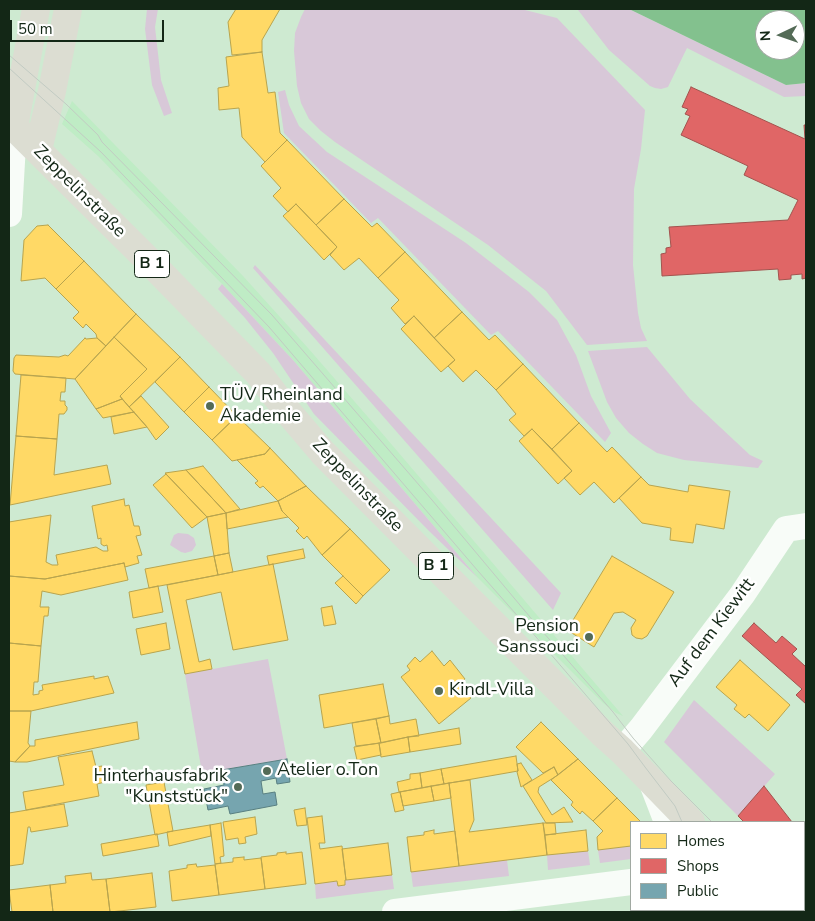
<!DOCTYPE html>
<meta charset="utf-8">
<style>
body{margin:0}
#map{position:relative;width:815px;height:921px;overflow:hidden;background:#ceead1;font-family:"Nunito Sans",sans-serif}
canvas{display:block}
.frame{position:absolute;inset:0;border:10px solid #132716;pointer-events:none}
.legend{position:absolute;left:630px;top:821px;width:175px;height:90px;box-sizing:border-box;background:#fff;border:1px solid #a1a9a2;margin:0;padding:6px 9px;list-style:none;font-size:15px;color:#132716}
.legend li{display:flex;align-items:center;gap:10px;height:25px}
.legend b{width:25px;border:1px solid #a1a9a2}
.north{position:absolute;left:755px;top:10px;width:50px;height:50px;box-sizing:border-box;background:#fff;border:1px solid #a1a9a2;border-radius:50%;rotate:267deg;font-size:14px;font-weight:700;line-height:20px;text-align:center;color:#132716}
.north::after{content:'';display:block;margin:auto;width:18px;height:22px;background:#546b57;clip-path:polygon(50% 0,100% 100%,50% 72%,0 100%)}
.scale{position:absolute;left:10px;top:20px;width:154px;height:22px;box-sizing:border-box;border:2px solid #132716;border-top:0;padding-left:6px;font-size:15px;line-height:18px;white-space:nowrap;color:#132716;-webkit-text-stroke:4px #fff;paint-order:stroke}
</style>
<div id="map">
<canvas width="815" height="921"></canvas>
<div class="frame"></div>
<ul class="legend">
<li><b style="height:14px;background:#ffd966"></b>Homes</li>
<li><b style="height:14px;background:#e06666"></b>Shops</li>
<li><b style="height:14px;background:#76a5af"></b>Public</li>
</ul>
<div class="north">N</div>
<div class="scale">50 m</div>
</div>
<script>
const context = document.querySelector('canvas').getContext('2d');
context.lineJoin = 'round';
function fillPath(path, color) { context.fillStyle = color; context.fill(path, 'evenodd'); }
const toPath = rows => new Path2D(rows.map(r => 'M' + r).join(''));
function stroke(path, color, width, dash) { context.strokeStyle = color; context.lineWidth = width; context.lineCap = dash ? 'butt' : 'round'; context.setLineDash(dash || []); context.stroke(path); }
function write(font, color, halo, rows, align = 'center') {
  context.font = font + ' "Nunito Sans",sans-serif'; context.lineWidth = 5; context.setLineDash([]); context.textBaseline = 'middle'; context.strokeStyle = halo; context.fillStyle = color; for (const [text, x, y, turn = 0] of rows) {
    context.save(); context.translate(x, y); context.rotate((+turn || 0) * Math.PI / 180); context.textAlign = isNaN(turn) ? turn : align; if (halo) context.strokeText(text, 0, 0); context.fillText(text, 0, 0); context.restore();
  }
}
const built = toPath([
 [72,101,243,276,308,348,381,432,623,716,616,713,603,703,478,578,293,360,222,284,98,156,62,124]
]);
const green = toPath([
 [147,9,158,9,155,27,161,80,172,113,164,116,152,85,145,29],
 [305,9,521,9,557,18,645,110,641,149,634,189,633,265,638,313,641,328,647,341,587,345,546,291,488,245,335,142,321,131,309,119,301,103,297,86,294,51,295,33,301,17],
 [574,9,629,9,786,85,806,83,806,96,784,97,687,48,668,87,661,89,655,88,650,86,609,50,578,10],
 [285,90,289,105,299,126,327,152,466,243,529,292,557,320,576,355,591,396,611,433,605,442,498,331,491,335,378,218,371,223,284,133,278,92],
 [255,265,561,593,553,610,253,268],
 [222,284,293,360,478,578,429,531,314,414,273,353,245,318,218,289],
 [647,347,690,399,750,455,763,461,758,468,684,460,657,453,643,444,629,433,616,418,607,402,588,351],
 [178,533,188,534,194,538,196,545,192,551,185,553,181,552,170,545,174,535],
 [268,659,287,759,202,773,185,674],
 [694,700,775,774,738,816,664,742],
 [631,846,631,859,600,863,598,850],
 [588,851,590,865,548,870,547,855],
 [507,860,509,876,413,887,411,872],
 [392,875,394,889,316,899,315,884,337,881,338,886,345,885,345,880]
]);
const water = toPath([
 [629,9,806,9,806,83,786,85],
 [765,20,795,20,795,50,765,50]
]);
const homes = toPath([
 [236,9,280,9,262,40,262,52,232,55,228,22,236,9],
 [262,52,268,93,275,92,280,133,287,140,265,162,242,137,239,108,219,110,218,88,229,86,226,57,262,52],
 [287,140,344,199,316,225,296,204,288,212,273,196,281,188,261,166,287,140],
 [344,199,372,227,377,223,405,252,378,278,359,258,344,270,330,255,337,247,316,225,344,199],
 [296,204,337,247,324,260,283,216,296,204],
 [48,225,84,261,56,289,45,278,21,281,24,240,37,226,48,225],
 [405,252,462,312,434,338,414,316,405,324,391,308,399,300,378,278,405,252],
 [84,261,136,314,106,346,97,338,96,334,86,324,83,328,73,318,79,312,56,289,84,261],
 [462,312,489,340,495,335,523,364,496,390,476,370,463,382,448,366,455,360,434,338,462,312],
 [136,314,180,357,129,407,120,396,147,369,114,337,136,314],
 [414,316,455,360,441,372,401,329,414,316],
 [114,337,147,369,120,396,122,399,96,409,75,379,114,337],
 [85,338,86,339,97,338,106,346,75,379,15,374,13,371,14,358,16,355,59,357,65,355,68,356,85,338],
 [180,357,209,387,184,412,155,382,180,357],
 [523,364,579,423,552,449,532,429,524,436,509,420,516,414,496,390,523,364],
 [21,375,66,378,65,392,61,392,60,401,65,401,65,405,67,407,67,410,64,414,59,414,57,439,16,436,21,375],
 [209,387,237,416,212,440,184,412,209,387],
 [141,396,169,427,156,440,147,427,129,407,141,396],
 [122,399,134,412,103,418,96,409,122,399],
 [134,412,147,427,114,434,111,417,134,412],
 [237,416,270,448,265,454,232,461,212,440,237,416],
 [579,423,607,452,612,447,641,477,614,503,594,482,580,495,564,478,572,471,552,449,579,423],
 [532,429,572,471,558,484,519,441,532,429],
 [16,436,57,439,54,475,107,465,111,484,10,505,16,436],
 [270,448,306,486,278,501,263,486,260,488,255,483,258,481,237,460,265,454,270,448],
 [203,466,240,509,226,513,186,470,203,466],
 [186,470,226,513,207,517,165,473,186,470],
 [166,474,207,517,192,528,153,485,166,474],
 [641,477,649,485,688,492,689,485,730,491,724,529,696,524,693,543,670,540,671,528,642,523,619,498,641,477],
 [306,486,350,529,322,555,307,536,304,539,296,531,299,528,282,511,278,501,306,486],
 [124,499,125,506,129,505,134,526,139,526,141,535,136,536,142,555,137,556,139,563,125,567,124,563,45,579,9,576,9,522,51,515,46,562,52,565,58,565,56,555,96,547,103,551,108,551,107,545,104,546,101,544,101,538,98,539,92,506,124,499],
 [278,501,282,511,288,517,227,529,226,513,278,501],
 [226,513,229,553,214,556,207,517,226,513],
 [350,529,390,570,363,596,322,555,350,529],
 [303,549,305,558,269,565,267,556,303,549],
 [229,553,233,572,218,575,214,556,229,553],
 [214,556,218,575,149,588,145,569,214,556],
 [612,556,674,592,647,636,642,639,636,638,632,635,631,628,636,620,623,612,614,613,594,647,567,630,612,556],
 [124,563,128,580,61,595,42,591,40,607,49,607,48,616,44,616,41,646,9,643,9,576,45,579,124,563],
 [273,564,288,640,233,650,221,592,186,600,199,662,210,659,212,669,185,674,167,585,273,564],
 [343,576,363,596,356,604,335,583,343,576],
 [158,586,163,612,133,618,129,592,158,586],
 [332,606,336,624,324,626,321,608,332,606],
 [166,623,170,649,141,655,136,629,166,623],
 [9,643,41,646,38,682,34,682,33,695,39,694,39,691,43,690,42,685,94,676,94,679,108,676,114,693,31,711,9,711,9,643],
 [432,651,444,666,450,660,465,679,459,684,471,698,439,724,401,677,410,670,407,666,415,657,420,662,432,651],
 [740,660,790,705,768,731,749,714,745,718,734,709,737,705,716,687,740,660],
 [383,684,389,716,324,728,319,695,383,684],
 [9,711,31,711,28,743,30,746,15,762,9,761,9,711],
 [389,716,390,724,416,719,419,736,408,737,381,743,376,719,389,716],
 [376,719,381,743,356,746,352,723,376,719],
 [137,722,139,739,27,762,15,762,30,746,35,746,35,740,137,722],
 [541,722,578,759,558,775,554,767,543,773,516,747,541,722],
 [459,728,461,744,410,752,408,737,459,728],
 [408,737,410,752,381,757,379,743,408,737],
 [379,743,381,755,357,760,354,747,379,743],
 [92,751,96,767,102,766,105,782,97,784,99,796,26,810,23,792,64,785,58,757,92,751],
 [516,756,518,771,444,784,441,769,516,756],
 [578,759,617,798,593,821,582,811,580,814,571,805,573,802,551,780,578,759],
 [521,763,532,780,521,787,517,772,518,771,517,764,521,763],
 [554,767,558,775,539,787,538,792,552,815,564,807,573,822,546,823,523,786,554,767],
 [441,769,444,784,422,788,420,773,441,769],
 [420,773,422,788,399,792,397,782,410,779,410,774,420,773],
 [470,780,474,820,469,832,543,823,547,855,459,866,449,783,470,780],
 [164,782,173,831,155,835,146,785,164,782],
 [449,783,451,798,434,801,431,786,449,783],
 [431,786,434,801,403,806,400,792,431,786],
 [400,792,404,810,395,812,391,794,400,792],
 [617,798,641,822,631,822,631,846,598,850,597,837,603,831,593,821,617,798],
 [64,804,68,826,31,832,30,827,28,827,23,864,9,866,9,813,64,804],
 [305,808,307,825,297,826,294,810,305,808],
 [322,816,325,843,319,843,320,849,342,846,346,880,345,880,345,885,338,886,337,881,315,884,307,818,322,816],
 [255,817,257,834,245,837,246,843,239,844,238,838,226,840,223,822,255,817],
 [221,823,224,856,220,857,221,863,215,864,210,825,221,823],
 [543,823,555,823,556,834,545,835,543,823],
 [210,825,211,836,169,846,167,832,210,825],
 [434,830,434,834,455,831,459,866,411,872,407,837,424,835,424,832,434,830],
 [586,830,588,851,547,855,545,835,586,830],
 [157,834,159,846,103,856,101,844,157,834],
 [804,835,806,838,806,886,804,883,804,835],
 [388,843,392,875,346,880,342,849,388,843],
 [286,852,286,854,302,852,306,884,265,889,261,857,277,855,277,853,286,852],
 [244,857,244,860,261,858,265,889,219,895,215,864,233,862,233,858,244,857],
 [196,864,197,867,215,865,219,895,172,901,169,871,187,868,187,865,196,864],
 [91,873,92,880,106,879,110,912,53,912,50,885,66,883,65,876,91,873],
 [152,873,156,907,110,912,106,879,152,873],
 [50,885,53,912,12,912,9,890,50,885]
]);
const shops = toPath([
 [691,87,805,139,804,125,806,125,806,278,802,279,802,274,791,275,791,279,779,280,778,269,662,276,661,254,666,253,666,248,671,247,669,227,788,220,798,200,744,175,748,166,681,135,690,116,685,114,688,109,682,107,691,87],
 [754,623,776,643,782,636,797,649,792,654,806,667,806,704,796,695,802,689,742,636,754,623],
 [764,786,792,822,744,822,738,816,764,786]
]);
const public = toPath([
 [287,759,290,782,277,784,276,778,261,781,263,794,275,792,277,805,230,814,228,806,208,810,204,789,224,785,222,770,287,759]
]);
const minor = toPath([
 [9,214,14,127],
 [622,751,641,729,742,595,786,529,806,526],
 [652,783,667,822],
 [711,910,713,912],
 [395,912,631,882]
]);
const major = toPath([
 [9,122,147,259,258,373,289,413,323,453,603,734,622,751,691,822],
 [14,127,36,9],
 [38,150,52,91,68,9],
 [777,910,780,912]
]);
const tram = toPath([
 [9,55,66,104,98,135,102,142,272,315,432,500,535,623,613,712,633,738,671,781,712,822],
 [9,68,101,152,269,327,478,571,530,630,628,744,645,767,675,806,682,822],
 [719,910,720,912],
 [799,910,802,912]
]);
const markers = [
 [210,406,5,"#546b57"],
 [589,637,5,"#546b57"],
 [439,691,5,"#546b57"],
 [267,771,5,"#546b57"],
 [238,787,5,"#546b57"]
];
const shields = [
 [152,264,35],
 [436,566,35]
];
const shieldNames = [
 ["B 1",152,264],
 ["B 1",436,566]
];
const streetNames = [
 ["Zeppelinstraße",79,192,45],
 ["Zeppelinstraße",357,486,46],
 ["Auf dem Kiewitt",712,633,-53]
];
const poiNames = [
 ["TÜV Rheinland",220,396],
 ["Akademie",220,417],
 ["Pension",579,627,"right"],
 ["Sanssouci",579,648,"right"],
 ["Kindl-Villa",449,691],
 ["Atelier o.Ton",277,771],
 ["Hinterhausfabrik",228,777,"right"],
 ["\"Kunststück\"",228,798,"right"]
];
fillPath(built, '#bfecc5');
fillPath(green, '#d8c8d8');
fillPath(water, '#83c18e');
fillPath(homes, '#ffd966');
stroke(homes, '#b8a44e', 1);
fillPath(shops, '#e06666');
stroke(shops, '#a2534e', 1);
fillPath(public, '#76a5af');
stroke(public, '#587f81', 1);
stroke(minor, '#f8fcf8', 26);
stroke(major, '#dcddd2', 28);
stroke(tram, '#c2cbc3', 1);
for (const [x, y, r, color] of markers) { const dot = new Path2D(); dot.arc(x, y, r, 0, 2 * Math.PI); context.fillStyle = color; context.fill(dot); stroke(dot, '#fff', 2); }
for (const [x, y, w] of shields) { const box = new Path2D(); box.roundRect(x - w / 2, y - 13.5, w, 27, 4); context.fillStyle = '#fff'; context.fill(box); stroke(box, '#132716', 1); }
write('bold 16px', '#132716', null, shieldNames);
write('18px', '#132716', '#fff', streetNames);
write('18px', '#132716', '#fff', poiNames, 'left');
</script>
